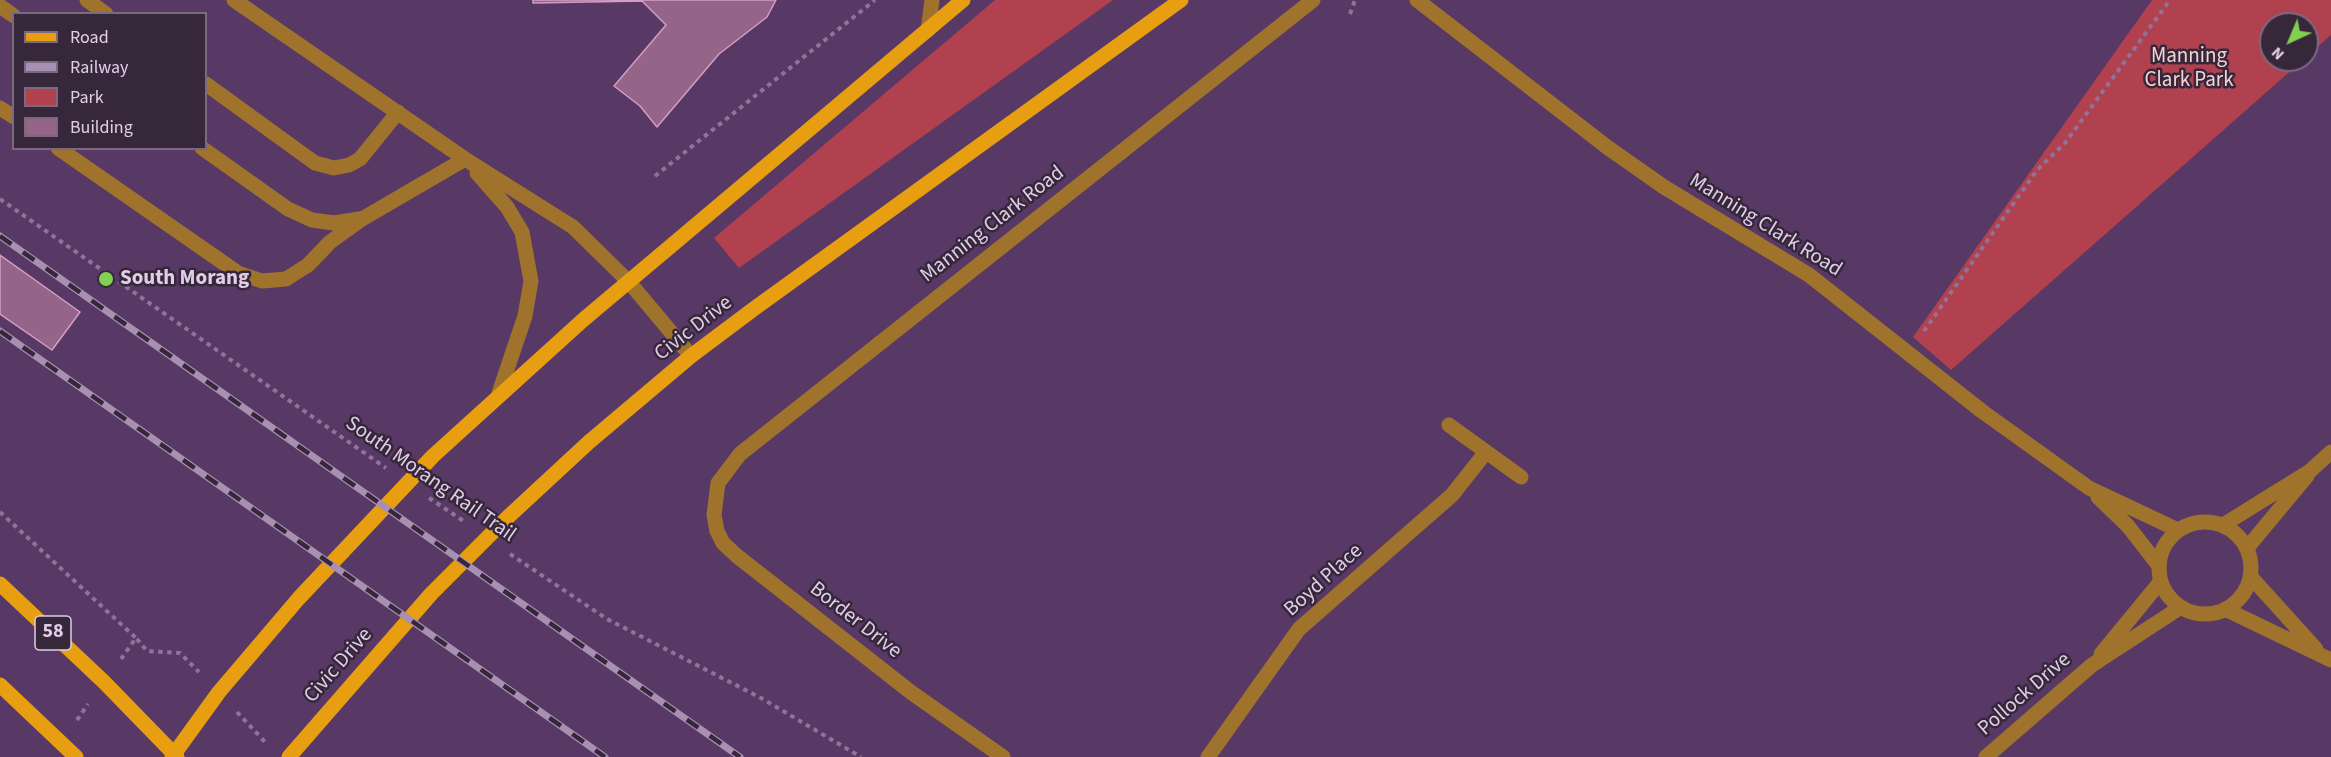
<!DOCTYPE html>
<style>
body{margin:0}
#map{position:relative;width:2331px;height:757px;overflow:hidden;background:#583965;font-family:"Source Sans 3",sans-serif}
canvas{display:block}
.legend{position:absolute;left:12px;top:12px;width:195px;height:138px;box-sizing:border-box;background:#36273b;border:2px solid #7a6980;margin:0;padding:8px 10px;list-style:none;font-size:18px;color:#e0cde8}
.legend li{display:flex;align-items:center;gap:12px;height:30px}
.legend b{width:30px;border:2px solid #7a6980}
.north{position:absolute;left:2259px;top:12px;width:60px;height:60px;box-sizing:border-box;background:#36273b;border:2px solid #7a6980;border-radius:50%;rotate:224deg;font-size:16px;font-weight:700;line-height:24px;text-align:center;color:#e0cde8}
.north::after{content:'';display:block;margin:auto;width:21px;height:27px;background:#80d052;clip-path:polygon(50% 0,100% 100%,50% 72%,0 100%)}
</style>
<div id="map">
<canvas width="2331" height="757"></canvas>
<ul class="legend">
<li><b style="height:8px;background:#e79f11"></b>Road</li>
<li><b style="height:8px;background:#a890b2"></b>Railway</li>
<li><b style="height:16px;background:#b1414f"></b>Park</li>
<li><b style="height:16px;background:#956489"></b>Building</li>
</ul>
<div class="north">N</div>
</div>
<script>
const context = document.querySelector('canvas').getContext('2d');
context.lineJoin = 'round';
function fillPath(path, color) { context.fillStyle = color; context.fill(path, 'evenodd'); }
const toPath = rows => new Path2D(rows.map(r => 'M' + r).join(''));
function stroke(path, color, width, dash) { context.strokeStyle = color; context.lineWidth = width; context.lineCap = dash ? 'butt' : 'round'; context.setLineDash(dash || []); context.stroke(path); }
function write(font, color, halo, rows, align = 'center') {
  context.font = font + ' "Source Sans 3",sans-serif'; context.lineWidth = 5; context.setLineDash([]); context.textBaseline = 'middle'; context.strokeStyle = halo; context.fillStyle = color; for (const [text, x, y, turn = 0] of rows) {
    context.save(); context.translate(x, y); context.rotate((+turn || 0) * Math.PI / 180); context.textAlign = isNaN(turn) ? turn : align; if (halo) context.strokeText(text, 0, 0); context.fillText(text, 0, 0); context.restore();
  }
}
const green = toPath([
 [995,0,1113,0,739,268,714,238],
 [2152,0,2331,0,2331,35,2307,56,2307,24,2271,24,2271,60,2303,60,1951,370,1913,337]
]);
const building = toPath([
 [533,0,776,0,767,17,719,54,657,127,640,106,614,86,666,25,642,1,533,3,533,0],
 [0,255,80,312,52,350,0,314,0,255]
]);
const path = toPath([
 [1350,14,1355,0],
 [655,176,875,0],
 [0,199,386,468],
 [1924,331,2037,170,2065,143,2170,0],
 [429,498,465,522],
 [0,512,136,638],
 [510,554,607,619,761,698,861,757],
 [121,659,136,638,147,651,180,653,199,672],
 [237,712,267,744],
 [77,720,88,704]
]);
const minor = toPath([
 [87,0,106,14],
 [234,0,465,159,573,227,629,282,691,356],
 [1417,0,1607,147,1664,187,1809,275,1983,412,2089,488,2178,530],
 [0,6,14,16],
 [928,30,932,0],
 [206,84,315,163,334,168,349,165,360,159,398,112],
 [0,108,14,117],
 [58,148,238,273,262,281,286,279,308,265,330,242,362,219,465,159],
 [202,148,288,209,312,220,334,223,359,219],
 [477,173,507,207,522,232,531,281,525,316,499,393],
 [1449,425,1521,477],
 [2098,497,2128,526,2159,566],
 '2159 568a46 46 0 1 1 92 0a46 46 0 1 1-92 0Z',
 [2223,525,2310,471,2331,452],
 [2247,548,2307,476],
 [2250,576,2316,649],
 [2225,609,2331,660],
 [2101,654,2161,581],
 [1003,757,912,693,737,556,723,543,717,531,714,515,718,483,740,454,1313,0],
 [1208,757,1299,629,1452,495,1486,452],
 [1986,757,2092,665,2181,607]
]);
const major = toPath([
 [0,584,104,682,177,757],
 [0,685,76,757],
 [172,757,219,692,299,598,433,456,583,320,963,0],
 [289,757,431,594,508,517,589,442,691,356,755,308,1181,0]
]);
const rail = toPath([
 [0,236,740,757],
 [0,331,605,757]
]);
const markers = [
 [106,279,8,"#80d052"]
];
const shields = [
 [53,633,36]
];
const shieldNames = [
 ["58",53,633]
];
const parkNames = [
 ["Manning",2189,57],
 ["Clark Park",2189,81]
];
const streetNames = [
 ["Manning Clark Road",993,225,-38],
 ["Manning Clark Road",1765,226,32],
 ["Civic Drive",694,329,-38],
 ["South Morang Rail Trail",430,480,35],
 ["Boyd Place",1324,581,-42],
 ["Border Drive",855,621,38],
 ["Civic Drive",339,666,-49],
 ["Pollock Drive",2025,695,-41]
];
const poiNames = [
 ["South Morang",120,279]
];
fillPath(green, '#b1414f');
fillPath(building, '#956489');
stroke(building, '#d39ec6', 1.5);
stroke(path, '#8e7499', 4, [4.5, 4.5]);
stroke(minor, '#9f732c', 15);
stroke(major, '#e79f11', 15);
stroke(rail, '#a890b2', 7);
stroke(rail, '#36273b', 4.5, [14]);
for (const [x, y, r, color] of markers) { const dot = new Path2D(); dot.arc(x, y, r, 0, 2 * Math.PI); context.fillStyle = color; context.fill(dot); stroke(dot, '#36273b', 2); }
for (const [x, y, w] of shields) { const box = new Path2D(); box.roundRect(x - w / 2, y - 17, w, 34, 4.5); context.fillStyle = '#36273b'; context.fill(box); stroke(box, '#e0cde8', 1.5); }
write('bold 20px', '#e0cde8', null, shieldNames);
write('21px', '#f6d2d3', '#36273b', parkNames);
write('21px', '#e0cde8', '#36273b', streetNames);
write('bold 21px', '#e0cde8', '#36273b', poiNames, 'left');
</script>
